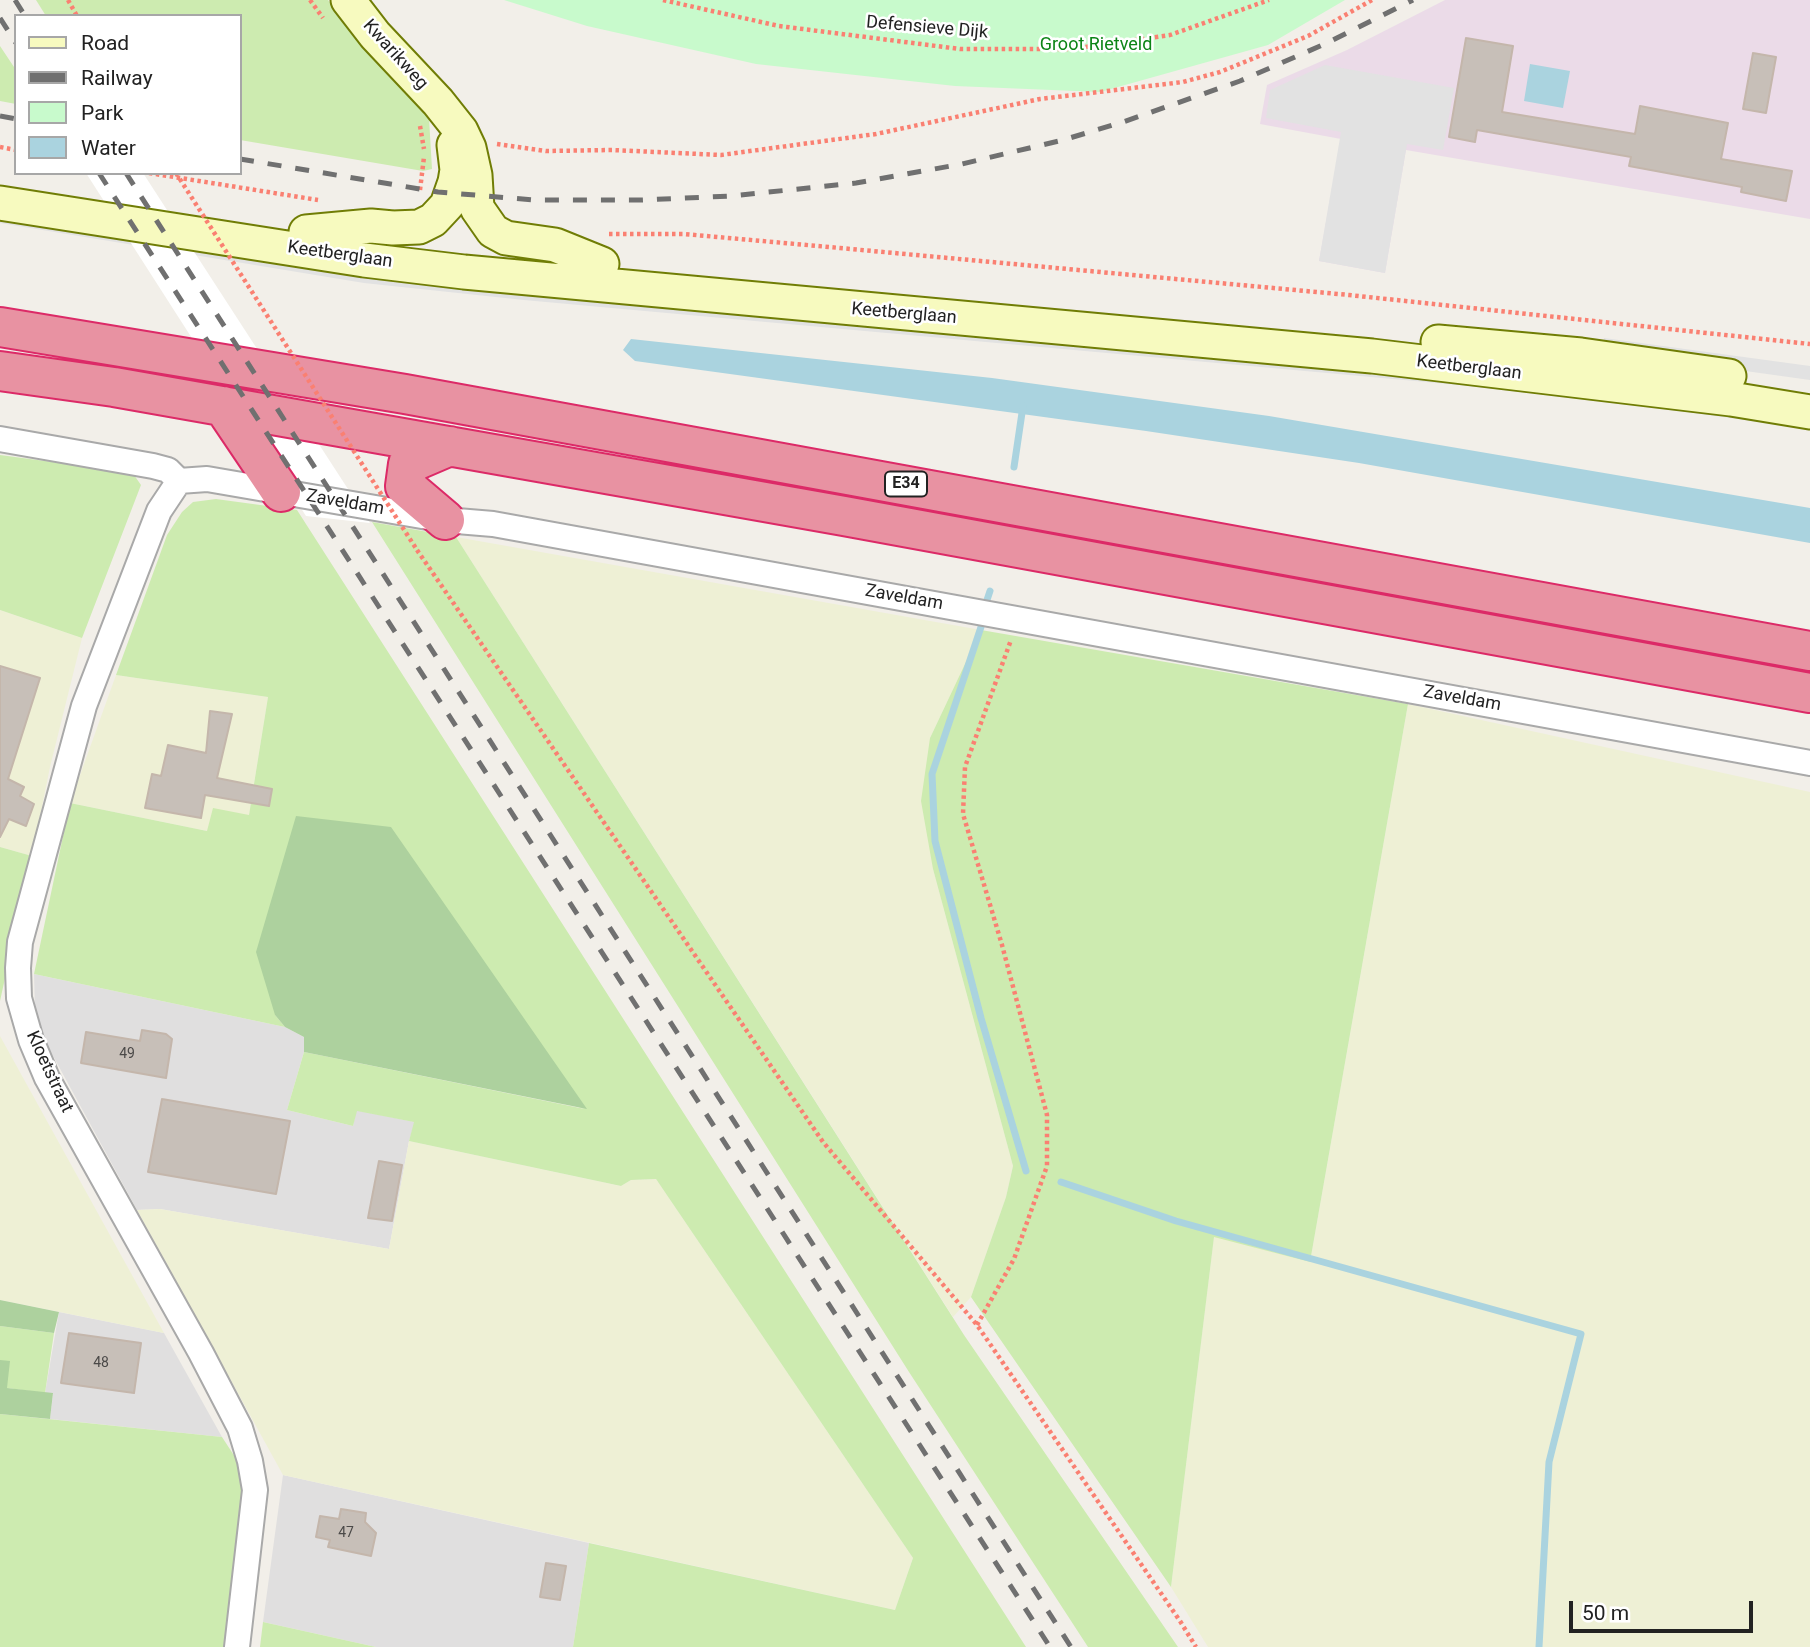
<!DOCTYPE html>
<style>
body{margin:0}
#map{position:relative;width:1810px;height:1647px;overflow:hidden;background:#f2efe9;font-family:Roboto,sans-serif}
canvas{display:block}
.legend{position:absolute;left:14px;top:14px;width:228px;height:161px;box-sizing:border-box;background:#fff;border:2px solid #a7a7a7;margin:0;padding:9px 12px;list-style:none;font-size:21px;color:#222}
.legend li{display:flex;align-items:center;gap:14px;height:35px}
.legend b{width:35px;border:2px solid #a7a7a7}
.scale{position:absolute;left:1569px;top:1601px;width:184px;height:32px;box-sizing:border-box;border:4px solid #222;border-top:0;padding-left:9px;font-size:21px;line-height:24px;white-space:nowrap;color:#222;-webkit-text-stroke:5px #fff;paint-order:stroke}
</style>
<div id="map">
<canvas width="1810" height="1647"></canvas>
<ul class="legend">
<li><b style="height:9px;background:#f7fabf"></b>Road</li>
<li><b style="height:9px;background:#707070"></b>Railway</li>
<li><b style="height:19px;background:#c8facc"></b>Park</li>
<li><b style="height:19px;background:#aad3df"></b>Water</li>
</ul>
<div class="scale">50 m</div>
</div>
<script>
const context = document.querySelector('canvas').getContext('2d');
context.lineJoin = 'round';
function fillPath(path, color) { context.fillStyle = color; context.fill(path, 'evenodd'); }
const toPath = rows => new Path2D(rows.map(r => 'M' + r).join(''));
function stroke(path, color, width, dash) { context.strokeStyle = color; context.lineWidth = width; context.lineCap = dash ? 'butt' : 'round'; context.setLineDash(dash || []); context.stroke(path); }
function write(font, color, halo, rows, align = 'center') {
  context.font = font + ' Roboto,sans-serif'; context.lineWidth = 5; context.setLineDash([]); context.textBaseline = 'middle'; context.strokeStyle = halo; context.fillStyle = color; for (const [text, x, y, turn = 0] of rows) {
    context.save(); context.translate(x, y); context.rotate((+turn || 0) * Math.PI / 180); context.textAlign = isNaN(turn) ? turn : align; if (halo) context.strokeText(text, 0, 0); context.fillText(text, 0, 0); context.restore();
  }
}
const residential = toPath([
 [34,974,285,1027,304,1037,304,1052,287,1110,353,1126,356,1110,415,1122,409,1141,389,1249,160,1209,137,1210,46,1043,35,1010],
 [59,1312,164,1333,222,1437,50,1419,53,1394,45,1393],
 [283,1475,589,1543,573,1647,376,1647,263,1622]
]);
const industrial = toPath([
 [1445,0,1810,0,1810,219,1406,150,1385,273,1319,261,1341,139,1260,124,1267,85,1347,50]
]);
const farmland = toPath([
 [456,537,981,630,930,738,933,869,1013,1166,1006,1197,971,1297,953,1317],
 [0,610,82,638,50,767,32,856,0,847],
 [116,675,268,697,249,815,207,831,70,803],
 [1408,704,1810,792,1810,1647,1208,1647,1171,1587,1214,1236,1310,1262],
 [0,1036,164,1333,0,1300],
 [409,1141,621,1186,631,1180,656,1179,913,1558,895,1610,283,1475,137,1210,160,1209,389,1249]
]);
const grass = toPath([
 [36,0,328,0,363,46,429,118,432,169,423,171,240,140,240,16,46,16],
 [0,46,16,70,16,104,0,101],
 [0,455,105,469,134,475,141,485,82,638,0,610],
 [216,499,297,510,1026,1647,573,1647,589,1543,895,1610,913,1558,656,1179,631,1180,621,1186,409,1141,414,1122,357,1111,353,1126,287,1110,304,1052,585,1109,275,1015,285,1027,34,974,70,803,207,831,213,808,249,815,268,697,116,675,167,535,182,512,193,502],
 [372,522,456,537,964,1335,1178,1647,1088,1647,909,1372],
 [981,630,1408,704,1310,1262,1214,1237,1171,1587,971,1297,1006,1197,1013,1166,933,869,921,801,930,738],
 [0,847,32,856,0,1001],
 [0,1326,54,1333,45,1393,7,1388,0,1360],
 [0,1414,222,1437,237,1460,242,1477,244,1527,229,1647,0,1647],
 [263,1622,376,1647,260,1647]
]);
const forest = toPath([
 [296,816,391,827,587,1109,304,1052,304,1037,285,1027,275,1015,256,952],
 [0,1300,59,1312,54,1333,0,1326],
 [0,1360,10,1361,7,1388,53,1393,50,1419,0,1414]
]);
const park = toPath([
 [504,0,1345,0,1268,45,1100,92,955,86,756,64,587,26]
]);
const parking = toPath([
 [1325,65,1454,88,1443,150,1407,144,1385,273,1319,261,1341,132,1266,118,1270,90],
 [0,209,1810,418,1810,429,1614,402,1459,385,524,300,364,283,0,223],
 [1604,338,1810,366,1810,380,1602,351]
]);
const water = toPath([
 [1530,64,1570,71,1563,108,1524,101],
 [631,339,992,378,1269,416,1810,508,1810,543,1359,463,1146,431,635,361,623,350]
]);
const pier = toPath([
 [86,173,143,173,370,523,306,516]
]);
const stream = toPath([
 [1014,467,1023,406],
 [987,600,990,591],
 [981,627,932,774,935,841,981,1018,1026,1171],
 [1061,1182,1176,1221,1581,1334,1549,1462,1539,1647]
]);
const building = toPath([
 [1466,38,1513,46,1502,112,1635,134,1640,106,1728,123,1721,159,1792,171,1786,201,1741,192,1742,187,1629,166,1631,157,1477,130,1475,142,1449,137,1466,38],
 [1753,53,1776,57,1766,113,1743,109,1753,53],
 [0,666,40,678,8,779,24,787,20,796,34,804,26,826,9,819,0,837,0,666],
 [210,711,232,714,217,778,272,789,269,806,205,795,201,818,145,808,152,774,161,776,168,745,206,753,210,711],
 [142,1030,166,1034,172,1039,166,1078,81,1063,86,1032,140,1041,142,1030],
 [162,1099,290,1121,276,1194,148,1172,162,1099],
 [379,1161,402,1165,392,1221,368,1218,379,1161],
 [69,1333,141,1343,134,1393,61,1383,69,1333],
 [341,1509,366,1513,365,1522,376,1533,371,1556,328,1547,330,1540,316,1537,320,1516,339,1519,341,1509],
 [546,1563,566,1566,560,1600,540,1597,546,1563]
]);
const path = toPath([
 [68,0,77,16],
 [310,0,323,18],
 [663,0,779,26,960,49,1072,49,1170,35,1269,0],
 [420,126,424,149],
 [497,144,546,151,612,150,721,155,876,134,1040,99,1183,82,1220,72,1308,36,1372,0],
 [0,147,16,150],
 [149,173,318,200],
 [420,190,424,157],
 [609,234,684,234,840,248,1349,295,1810,344],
 [417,550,823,1142,977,1325,1180,1621,1196,1647],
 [977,1325,1014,1259,1047,1166,1047,1115,1002,945,963,814,965,767,1011,640]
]);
const street = toPath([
 [0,439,153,466,168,470,179,481,207,479,445,520,493,524,1810,763],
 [179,481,159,511,84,706,20,942,18,968,19,998,31,1040,47,1078,201,1353,240,1428,250,1461,255,1490,237,1647]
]);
const secondary = toPath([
 [348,0,375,35,438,102,461,131,469,148,475,175,477,208,493,231,506,238,555,245,602,264],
 [0,203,364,260,464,272,1372,356,1731,399,1810,412],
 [306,232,371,226,393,228,419,227,433,220,447,205,455,182,457,170,454,145],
 [1438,342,1581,355,1729,376]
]);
const highway = toPath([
 [0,327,405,394,1810,651],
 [0,371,114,387,844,516,1810,693],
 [223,406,281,492],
 [445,520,405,486,408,464,450,446]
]);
const rail = toPath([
 [15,0,25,16],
 [0,18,16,43],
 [0,116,16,119],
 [240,159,438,192,534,200,641,200,731,196,856,183,962,164,1063,140,1123,122,1240,81,1327,43,1413,0],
 [99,173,1050,1647],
 [126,173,1071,1647]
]);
const pathBridge = toPath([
 [176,173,417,550]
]);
const numberNames = [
 ["49",127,1054],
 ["48",101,1363],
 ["47",346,1533]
];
const shields = [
 [906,484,42]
];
const shieldNames = [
 ["E34",906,484]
];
const streetNames = [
 ["Defensieve Dijk",927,28,5],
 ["Kwarikweg",395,55,48],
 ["Keetberglaan",340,255,8],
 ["Keetberglaan",904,314,5],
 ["Keetberglaan",1469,368,7],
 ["Zaveldam",345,503,10],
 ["Zaveldam",904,598,10],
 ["Zaveldam",1462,699,10],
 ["Kloetstraat",49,1072,65]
];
const parkNames = [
 ["Groot Rietveld",1096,45]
];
fillPath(residential, '#e0dfdf');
fillPath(industrial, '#ebdbe8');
fillPath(farmland, '#eef0d5');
fillPath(grass, '#cdebb0');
fillPath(forest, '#add19e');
fillPath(park, '#c8facc');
fillPath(parking, '#e2e2e2');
fillPath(water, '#aad3df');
fillPath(pier, '#fff');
stroke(stream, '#aad3df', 7);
fillPath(building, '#c7bfb8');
stroke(building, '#c4b6ab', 2);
stroke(street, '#a9a9a9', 28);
stroke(secondary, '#707d05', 37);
stroke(highway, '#dc2a67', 42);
stroke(path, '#fa8072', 4.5, [3.5, 3.5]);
stroke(street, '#fff', 24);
stroke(secondary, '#f7fabf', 33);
stroke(highway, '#e892a2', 38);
stroke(rail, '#707070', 5, [14, 14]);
stroke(pathBridge, '#fa8072', 4.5, [3.5, 3.5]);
write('14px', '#4b4948', null, numberNames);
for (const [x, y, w] of shields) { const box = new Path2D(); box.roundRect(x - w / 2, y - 12.5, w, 25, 5); context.fillStyle = '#fff'; context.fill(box); stroke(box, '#222', 2); }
write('bold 16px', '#222', null, shieldNames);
write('18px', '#222', '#fff', streetNames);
write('18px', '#0c8416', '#fff', parkNames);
</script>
